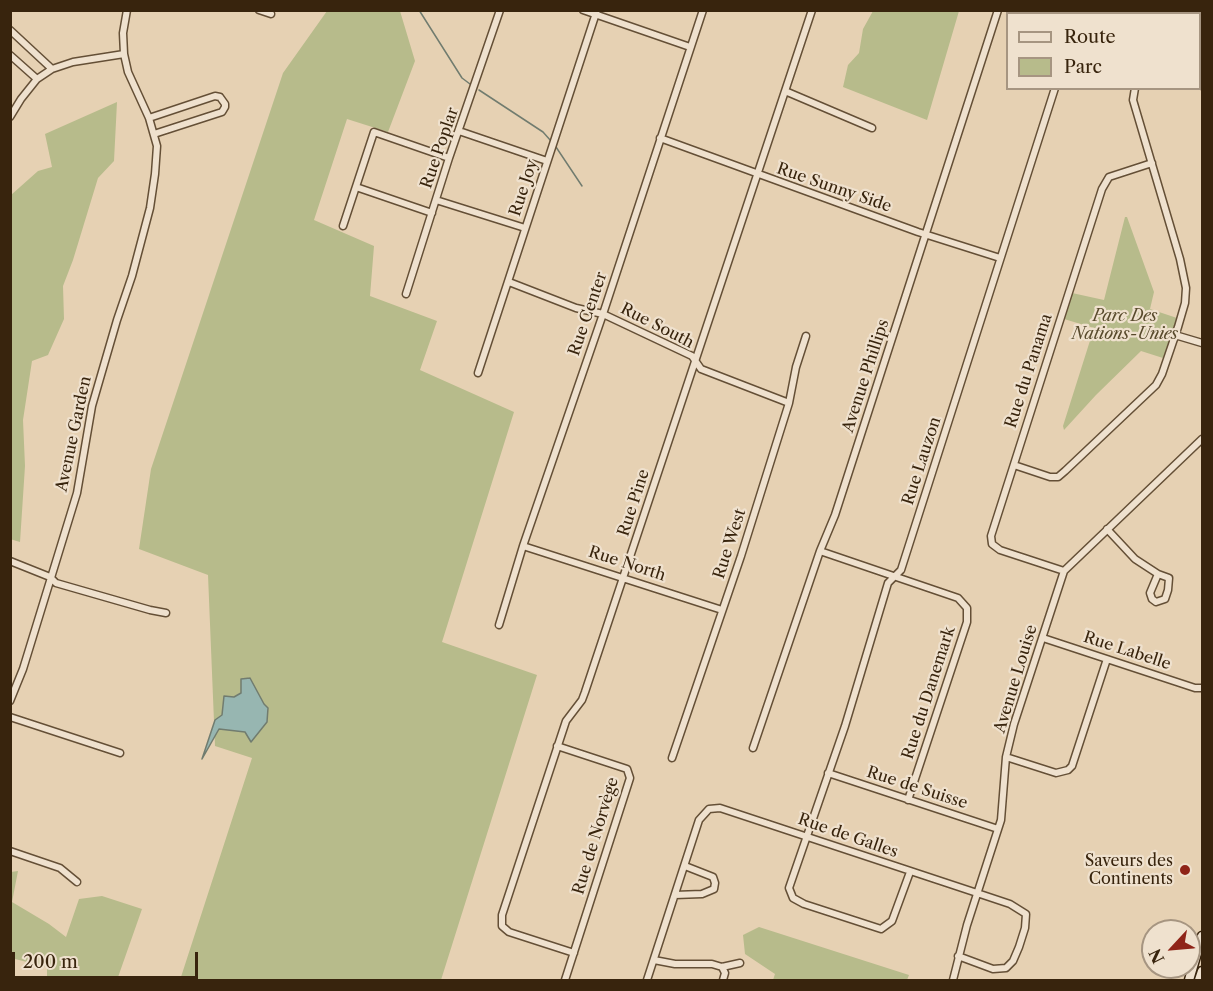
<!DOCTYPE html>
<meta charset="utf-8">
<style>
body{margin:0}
#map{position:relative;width:1213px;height:991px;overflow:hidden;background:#e6d1b3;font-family:"Libre Caslon Text",serif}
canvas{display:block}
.frame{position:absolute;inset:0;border:12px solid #38240d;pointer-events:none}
.legend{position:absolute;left:1006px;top:12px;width:195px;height:78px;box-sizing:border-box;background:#efe1ce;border:2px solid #a69581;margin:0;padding:8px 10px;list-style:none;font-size:18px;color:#38240d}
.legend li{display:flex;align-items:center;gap:12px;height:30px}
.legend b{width:30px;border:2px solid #a69581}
.north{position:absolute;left:1141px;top:919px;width:60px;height:60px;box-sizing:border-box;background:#efe1ce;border:2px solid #a69581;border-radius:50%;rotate:244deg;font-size:16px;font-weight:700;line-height:24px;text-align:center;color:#38240d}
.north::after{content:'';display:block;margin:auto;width:21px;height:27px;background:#8f2418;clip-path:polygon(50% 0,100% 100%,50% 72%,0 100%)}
.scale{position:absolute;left:12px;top:952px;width:186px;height:27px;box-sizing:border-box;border:3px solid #38240d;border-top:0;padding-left:8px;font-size:18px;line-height:21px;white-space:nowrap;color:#38240d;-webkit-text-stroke:4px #efe1ce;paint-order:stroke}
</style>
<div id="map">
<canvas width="1213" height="991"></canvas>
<div class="frame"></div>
<ul class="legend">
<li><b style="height:8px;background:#efe1ce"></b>Route</li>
<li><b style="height:16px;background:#b7bb8b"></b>Parc</li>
</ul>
<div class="north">N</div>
<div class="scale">200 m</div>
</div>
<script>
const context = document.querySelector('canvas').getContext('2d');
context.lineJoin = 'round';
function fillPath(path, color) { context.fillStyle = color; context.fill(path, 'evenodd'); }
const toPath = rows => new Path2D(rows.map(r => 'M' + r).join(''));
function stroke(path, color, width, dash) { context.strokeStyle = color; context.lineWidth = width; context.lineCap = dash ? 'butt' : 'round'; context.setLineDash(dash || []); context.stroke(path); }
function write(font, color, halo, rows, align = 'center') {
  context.font = font + ' "Libre Caslon Text",serif'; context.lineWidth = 4.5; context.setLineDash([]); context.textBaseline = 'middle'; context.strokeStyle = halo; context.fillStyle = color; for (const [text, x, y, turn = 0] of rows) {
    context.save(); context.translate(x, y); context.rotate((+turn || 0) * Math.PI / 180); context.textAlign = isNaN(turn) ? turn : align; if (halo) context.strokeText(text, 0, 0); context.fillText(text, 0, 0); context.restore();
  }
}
const green = toPath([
 [327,11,400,11,415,61,388,132,347,119,314,220,374,246,370,296,437,321,420,370,514,412,442,642,537,675,441,980,180,980,252,758,215,746,208,575,139,549,151,469,283,73],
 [873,11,959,11,927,120,843,87,848,65,859,53,863,29],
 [117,102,114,161,98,178,73,260,63,286,64,319,48,355,32,361,23,420,25,466,20,542,10,539,11,195,38,171,52,167,45,134],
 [1125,217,1127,217,1154,292,1150,309,1177,318,1163,358,1141,351,1096,395,1064,430,1063,426,1094,328,1064,319,1072,293,1104,300],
 [18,871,12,902,49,924,66,937,79,899,102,896,142,909,117,980,47,980,47,967,11,958,11,872],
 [759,927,909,975,907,980,773,980,775,974,745,954,743,935]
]);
const water = toPath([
 [250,678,264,704,268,708,267,722,251,742,245,732,219,729,202,759,215,720,222,715,224,696,234,697,241,693,241,679,250,678]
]);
const stream = toPath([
 [419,10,462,78,470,84],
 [479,90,543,132,551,141],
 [556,147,582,186]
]);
const minor = toPath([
 [259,10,271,14],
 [583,10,690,47],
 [1180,10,1181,14],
 [1079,14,1080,10],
 [10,30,52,69],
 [10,55,37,79],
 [1200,76,1202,86],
 [785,91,872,128],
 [10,117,21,99,37,79,52,69,73,62,124,54],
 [149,118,215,96,220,97,225,104,225,107,222,112,154,134],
 [459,131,547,161],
 [660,138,918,232,1000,258],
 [356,187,432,213],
 [436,200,525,228],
 [343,226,374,132,449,158],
 [509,282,576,308,603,314,692,356,701,369,789,403],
 [406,294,449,158,500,10],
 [1175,335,1202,343],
 [478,373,597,10],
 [1014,465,1050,477,1058,477,1065,471,1156,385,1162,374,1178,327,1185,303,1186,288,1180,259,1133,100,1135,88],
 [1107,529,1135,559,1158,574,1169,578,1168,590,1165,599,1156,602,1152,599,1150,593,1158,574],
 [523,546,722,610],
 [820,551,958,598,967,608,967,622,908,800],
 [10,561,50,577,56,583,150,610,166,613],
 [1064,571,1000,550,992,544,991,536,1102,189,1109,177,1152,163],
 [499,625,523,546,603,314,703,10],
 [1043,638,1195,688,1202,688],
 [10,701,23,669,77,493,92,406,117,320,132,276,150,208,155,174,157,146,149,118,128,72,124,54,123,33,127,10],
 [10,717,120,753],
 [557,746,627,769,630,778,565,980],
 [753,748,820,551,835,515,998,10],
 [1006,757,1056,773,1068,770,1072,766,1107,659],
 [672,758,741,556,789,403,796,367,806,336],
 [828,773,998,829],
 [10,851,60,868,77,882],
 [910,872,892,921,881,929,804,904,793,898,789,888,845,726,888,583,901,570,1055,88],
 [675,895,702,894,714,889,715,883,713,877,685,866],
 [574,953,509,932,502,926,502,915,566,721,582,700,585,692,812,10],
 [654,960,675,964,712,964,722,967,740,963],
 [722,967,725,973,723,980],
 [647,980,699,820,709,809,720,808,977,893,1010,904,1026,914,1025,928,1019,947,1013,961,1006,968,993,969,958,956],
 [953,980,967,925,1001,820,1006,757,1014,724,1064,571,1202,439]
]);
const secondary = toPath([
 [1189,980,1202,936],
 [1199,980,1202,971]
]);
const markers = [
 [1185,870,6,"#8f2418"]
];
const streetNames = [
 ["Rue Poplar",440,148,-71],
 ["Rue Joy",524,188,-72],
 ["Rue Sunny Side",834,188,19],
 ["Rue Center",588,314,-71],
 ["Rue South",657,326,27],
 ["Rue du Panama",1029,371,-72],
 ["Avenue Phillips",866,376,-72],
 ["Avenue Garden",74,434,-78],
 ["Rue Lauzon",922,461,-72],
 ["Rue Pine",634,503,-72],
 ["Rue West",730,544,-72],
 ["Rue North",627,564,18],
 ["Rue Labelle",1127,651,18],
 ["Avenue Louise",1016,679,-73],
 ["Rue du Danemark",929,693,-72],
 ["Rue de Suisse",917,788,18],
 ["Rue de Norvège",596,836,-73],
 ["Rue de Galles",848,836,19]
];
const parkNames = [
 ["Parc Des",1125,316],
 ["Nations-Unies",1125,334]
];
const poiNames = [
 ["Saveurs des",1173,861],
 ["Continents",1173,879]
];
fillPath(green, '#b7bb8b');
fillPath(water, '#97b6b1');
stroke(water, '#717c6f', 1.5);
stroke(stream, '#717c6f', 1.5);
stroke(minor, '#644f36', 9);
stroke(secondary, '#38240d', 11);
stroke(minor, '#efe1ce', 6);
stroke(secondary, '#efe1ce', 8);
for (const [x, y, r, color] of markers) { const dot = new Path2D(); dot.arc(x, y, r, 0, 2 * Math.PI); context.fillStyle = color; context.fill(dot); stroke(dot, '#efe1ce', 2); }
write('16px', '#38240d', '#efe1ce', streetNames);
write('italic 16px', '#584a2c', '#efe1ce', parkNames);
write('16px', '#38240d', '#efe1ce', poiNames, 'right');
</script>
